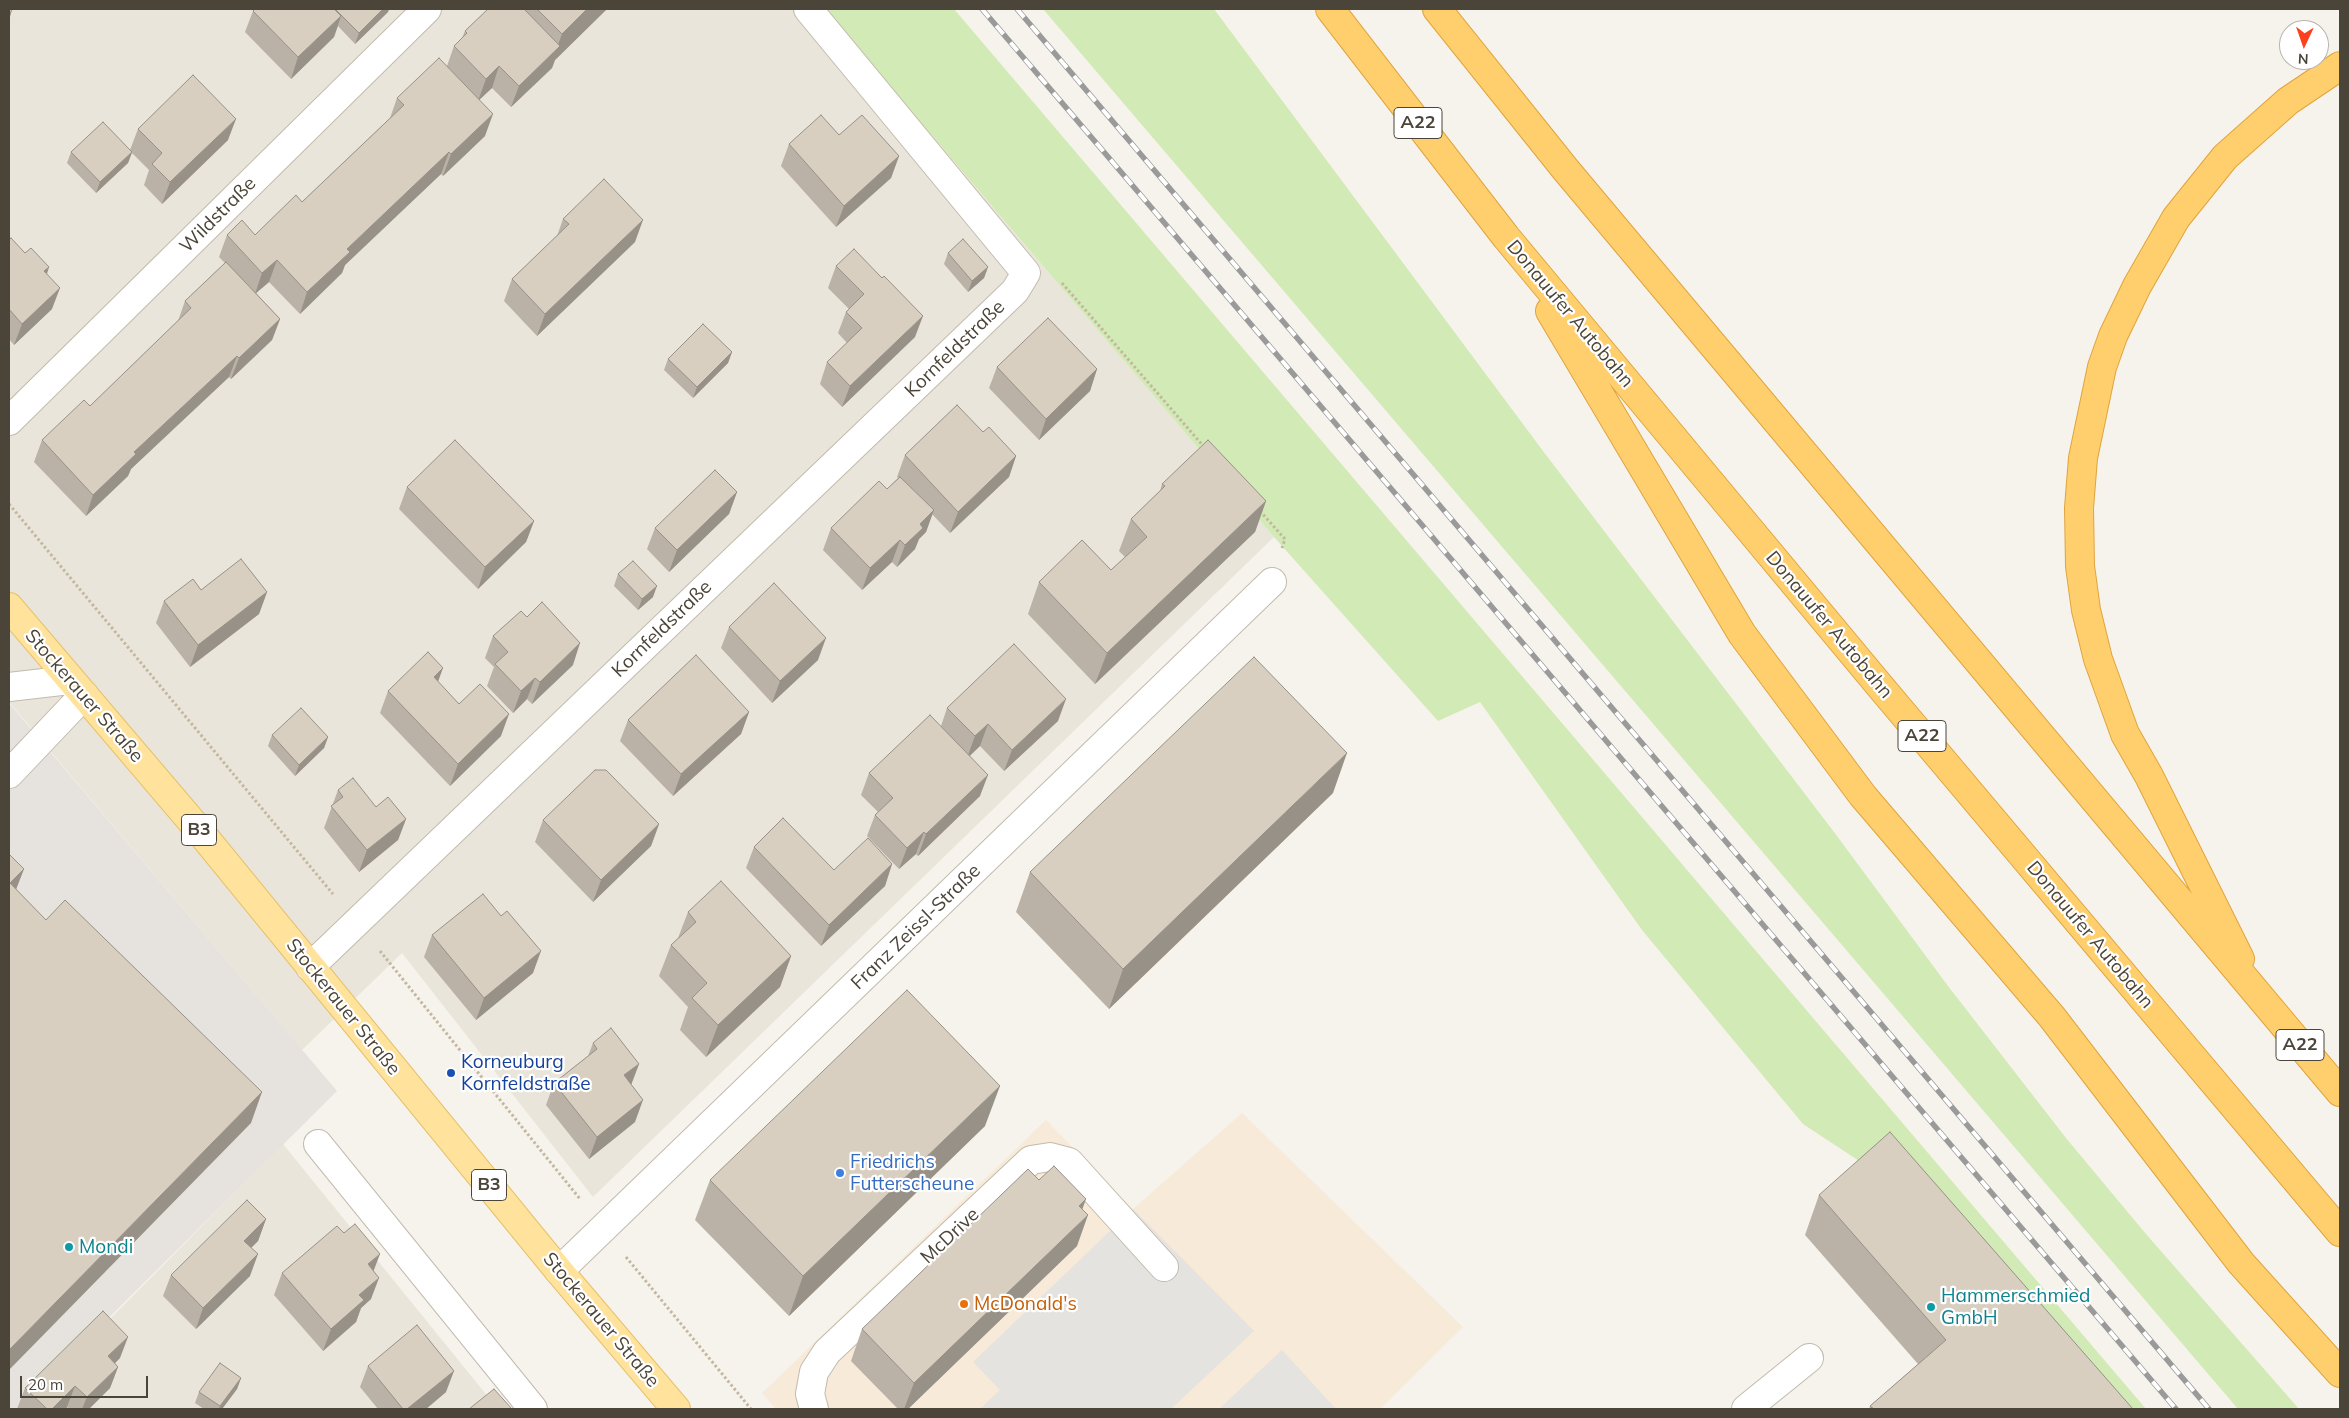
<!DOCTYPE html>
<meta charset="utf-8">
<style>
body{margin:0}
#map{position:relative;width:2349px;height:1418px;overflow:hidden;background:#f6f3ec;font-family:Mulish,sans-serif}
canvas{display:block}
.frame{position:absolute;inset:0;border:10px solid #4b4439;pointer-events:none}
.north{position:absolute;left:2279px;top:20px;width:50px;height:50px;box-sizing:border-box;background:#fff;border:1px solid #b7b4b0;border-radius:50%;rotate:183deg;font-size:14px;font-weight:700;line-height:20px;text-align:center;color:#4b4439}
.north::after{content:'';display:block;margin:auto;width:18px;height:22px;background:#fc3f1d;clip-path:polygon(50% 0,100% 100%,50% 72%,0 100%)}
.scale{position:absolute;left:20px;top:1376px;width:128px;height:22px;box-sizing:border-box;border:2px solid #4b4439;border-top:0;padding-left:6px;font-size:15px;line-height:18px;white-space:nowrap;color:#4b4439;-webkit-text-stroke:4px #fff;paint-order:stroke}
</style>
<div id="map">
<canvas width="2349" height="1418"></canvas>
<div class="frame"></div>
<div class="north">N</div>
<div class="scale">20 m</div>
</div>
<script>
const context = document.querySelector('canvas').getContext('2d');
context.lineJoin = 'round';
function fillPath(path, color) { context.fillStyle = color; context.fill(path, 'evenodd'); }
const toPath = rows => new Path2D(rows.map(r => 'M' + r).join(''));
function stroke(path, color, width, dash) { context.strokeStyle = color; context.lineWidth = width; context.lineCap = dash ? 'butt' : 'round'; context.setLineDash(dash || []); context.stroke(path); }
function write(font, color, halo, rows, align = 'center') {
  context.font = font + ' Mulish,sans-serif'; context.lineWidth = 4.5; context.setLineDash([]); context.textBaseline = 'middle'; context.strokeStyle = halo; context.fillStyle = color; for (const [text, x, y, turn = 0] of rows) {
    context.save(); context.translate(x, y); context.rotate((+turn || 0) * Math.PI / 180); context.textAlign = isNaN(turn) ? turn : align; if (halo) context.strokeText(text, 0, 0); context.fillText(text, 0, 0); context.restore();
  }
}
const residential = toPath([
 [9,9,824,9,1274,537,593,1197,402,953,302,1050,9,702],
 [283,1144,498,1409,17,1409,96,1333]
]);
const commercial = toPath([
 [1242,1113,1463,1327,1380,1409,776,1409,762,1393,1046,1120,1133,1209]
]);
const industrial = toPath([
 [9,703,337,1091,17,1409,9,1409]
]);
const green = toPath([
 [824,9,954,9,2146,1409,2083,1409,1876,1172,1803,1124,1642,930,1480,702,1438,721,1274,537],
 [1043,9,1214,9,1543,451,1834,832,1948,986,2066,1138,2146,1234,2299,1409,2238,1409]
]);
const parking = toPath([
 [1133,1209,1254,1331,1171,1409,980,1409,1000,1390,973,1362],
 [1282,1350,1336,1409,1219,1409]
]);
const path = toPath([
 [1062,283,1205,448],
 [9,504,333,894],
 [1260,511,1285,539,1282,548],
 [380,951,580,1199],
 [626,1257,751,1409]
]);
const minor = toPath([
 [9,421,427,9],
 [9,687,70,680],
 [9,774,84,695],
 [310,967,1015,291,1026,273,808,9],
 [318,1144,533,1409],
 [559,1271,1272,582],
 [814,1409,810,1394,814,1372,827,1352,1031,1160,1050,1157,1069,1162,1164,1267],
 [1746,1409,1809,1358]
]);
const major = toPath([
 [9,607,193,823,559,1271,676,1409]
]);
const highway = toPath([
 [1330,9,1506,237,1879,685,2340,1232],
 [1437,9,1566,170,2340,1092],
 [1550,311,1742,634,1863,796,2052,1017,2241,1263,2340,1373],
 [2240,959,2149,776,2125,734,2098,659,2086,610,2080,566,2079,508,2083,458,2102,367,2113,336,2137,286,2176,218,2225,157,2288,101,2340,66]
]);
const rail = toPath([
 [982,9,2176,1409],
 [1017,9,2209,1409]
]);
const wall = toPath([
 [255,9,389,9,388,12,355,44,338,26,334,37,291,79,245,32,253,11],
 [488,9,607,9,555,60,552,68,511,107,492,88,479,100,485,136,443,176,441,174,345,265,342,273,300,314,269,282,256,293,280,319,272,340,231,379,229,377,131,469,128,476,86,516,34,462,42,440,90,406,178,321,185,301,225,263,219,257,227,235,255,235,302,202,390,118,397,98,447,66,454,46,462,38,465,31],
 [138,129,228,140,162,204,144,185,149,170,132,153,128,163,96,193,67,163,71,152,130,150],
 [839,135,899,156,891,178,836,227,781,166,789,144],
 [563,219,635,242,537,336,504,301,512,279,557,236],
 [9,240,25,253,49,267,47,274,52,309,14,345,9,339],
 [948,253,988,267,984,278,968,292,944,264],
 [836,266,915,337,842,407,820,384,827,362,847,343,838,333,846,312,849,309,828,288],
 [732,352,728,363,693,398,664,370,668,359],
 [997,367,1097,369,1090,391,1039,440,989,388],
 [983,432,1016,456,1009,477,950,533,932,514,926,532,919,539,915,549,897,567,892,562,862,590,823,550,831,528,887,489,898,478,897,477,905,455],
 [1162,484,1266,501,1255,532,1095,684,1028,614,1039,582,1111,570,1125,557,1119,551,1131,519,1160,491],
 [407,487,534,521,526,542,478,589,399,509],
 [737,492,729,514,669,572,647,549,655,528],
 [618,574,653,597,638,610,614,586],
 [201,590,267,592,259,614,190,667,156,623,164,601],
 [729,627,818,660,772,703,721,648],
 [493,636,573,665,532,704,527,699,513,713,487,686,494,667,485,658],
 [438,682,459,704,501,736,450,786,380,713,388,691],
 [947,708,1058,721,1004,771,980,746,970,756,980,796,918,856,916,854,899,869,867,836,875,815,878,812,861,795,869,773,941,726],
 [749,712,741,734,673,796,620,741,628,720],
 [272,735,328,737,324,748,295,776,268,746],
 [338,790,376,807,406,819,398,840,359,872,324,828],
 [1333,793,1109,1009,1016,912,1030,872],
 [543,820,659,824,651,846,593,902,535,842],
 [754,847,834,870,892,864,885,886,821,946,746,868],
 [688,912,791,956,780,987,706,1057,680,1030,688,1007,659,976,671,945,678,938],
 [432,935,533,973,476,1020,424,957],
 [593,1043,639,1064,631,1085,635,1122,589,1159,546,1105,554,1083,588,1056],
 [985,1126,789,1316,695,1220,710,1180],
 [1039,1180,1082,1209,1077,1246,908,1409,898,1409,851,1361,862,1329],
 [1819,1195,2133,1409,1869,1409,1870,1406,1918,1364,1805,1235],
 [266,1219,258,1241,251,1248,250,1276,196,1329,163,1296,171,1275],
 [374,1271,371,1299,361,1308,356,1322,323,1351,274,1295,282,1273],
 [120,1358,115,1363,118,1367,110,1388,89,1409,69,1409,67,1407,66,1409,17,1409,25,1388],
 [368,1366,446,1392,426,1409,378,1409,360,1387],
 [241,1378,237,1389,222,1409,204,1409,195,1403,199,1392]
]);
const shadedWall = toPath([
 [383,9,389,9,388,12,355,44,359,33],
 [587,9,607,9,555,60,552,68,511,107,519,86,556,50,562,34],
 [12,10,9,20,9,14],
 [341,16,334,37,291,79,298,57],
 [499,66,492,88,478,101,486,79],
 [493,114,485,136,443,176,451,154],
 [236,119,228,140,162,204,170,182],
 [132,152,128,163,96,193,100,182],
 [449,152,441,174,345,265,342,273,300,314,307,292,347,249],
 [899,156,891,178,836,227,844,206],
 [643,220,635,242,537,336,545,314],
 [277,260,269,282,255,294,262,273],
 [49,267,42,288,44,271],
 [988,267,984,278,968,292,972,281],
 [60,288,52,309,14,345,22,324],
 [923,316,915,337,842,407,850,386],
 [280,319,272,340,231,379,239,358],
 [732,352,728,363,693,398,697,387],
 [237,356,229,377,131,469,128,476,86,516,93,495,134,452],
 [1097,369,1090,391,1039,440,1046,419],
 [1016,456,1009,477,950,533,958,512],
 [737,492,729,514,669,572,677,550],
 [1266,501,1255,532,1095,684,1107,653],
 [934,510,926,532,919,539,915,549,897,567,905,545,920,524],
 [534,521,526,542,478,589,485,567],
 [900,540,892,562,862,590,870,568],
 [657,586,653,597,638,610,642,599],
 [267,592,259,614,190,667,198,645],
 [826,638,818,660,772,703,780,681],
 [580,643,573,665,532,704,540,682],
 [443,668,435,690,434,677],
 [535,678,527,699,513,713,521,691],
 [1066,699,1058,721,1004,771,1012,750],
 [749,712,741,734,673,796,681,774],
 [509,714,501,736,450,786,458,764],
 [988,724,980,746,967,758,975,736],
 [328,737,324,748,295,776,299,765],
 [1347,753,1333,793,1109,1009,1123,969],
 [988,775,980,796,918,856,926,834],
 [406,819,398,840,359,872,367,850],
 [659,824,651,846,593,902,601,880],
 [924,832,916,854,899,869,907,848],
 [892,864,885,886,821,946,829,925],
 [24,869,12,900,10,883],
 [541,951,533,973,476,1020,484,998],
 [791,956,780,987,706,1057,718,1025],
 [639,1064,631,1085,624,1075],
 [1000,1086,985,1126,789,1316,803,1276],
 [262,1092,251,1123,9,1370,9,1350],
 [643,1100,635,1122,589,1159,597,1137],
 [1086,1199,1076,1227,1088,1215,1077,1246,908,1409,904,1409,914,1383],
 [266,1219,258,1241,237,1262,244,1241],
 [258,1254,250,1276,196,1329,203,1308],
 [380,1254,372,1275,368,1264],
 [379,1278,371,1299,361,1308,356,1322,323,1351,331,1329,359,1295],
 [128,1337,120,1358,100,1378,108,1356],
 [118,1367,110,1388,89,1409,82,1409,87,1397],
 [454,1371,446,1392,426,1409,407,1409],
 [241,1378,237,1389,222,1409,219,1409,220,1406],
 [75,1386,67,1407,66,1409,52,1409]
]);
const building = toPath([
 [9,9,11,9,12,10,9,14,9,9],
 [255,9,334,9,341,16,298,57,253,11,255,9],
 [335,9,383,9,359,33,335,9],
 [488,9,524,9,560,46,519,86,499,66,486,79,454,46,467,33,465,31,488,9],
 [537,9,587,9,562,34,537,9],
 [439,58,493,114,451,154,449,152,347,249,350,252,307,292,277,260,262,273,227,235,242,220,255,235,296,195,302,202,404,105,397,98,439,58],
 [193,75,236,119,170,182,152,164,162,153,138,129,193,75],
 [821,115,839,135,862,115,899,156,844,206,789,144,821,115],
 [103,122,132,152,100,182,71,152,103,122],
 [604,179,643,220,545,314,512,279,569,224,563,219,604,179],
 [11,238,25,253,31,248,49,267,44,271,60,288,22,324,9,309,9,240,11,238],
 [963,239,988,267,972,281,948,253,963,239],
 [854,249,882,278,884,276,923,316,850,386,827,362,862,328,846,312,864,294,836,266,854,249],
 [226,262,280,319,239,358,237,356,134,452,136,454,93,495,42,440,84,400,90,406,191,308,185,301,226,262],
 [1048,318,1097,369,1046,419,997,367,1048,318],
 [703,324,732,352,697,387,668,359,703,324],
 [957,405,983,432,989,427,1016,456,958,512,905,455,957,405],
 [455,440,534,521,485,567,407,487,455,440],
 [1208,440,1266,501,1107,653,1039,582,1082,540,1111,570,1147,537,1131,519,1165,486,1162,484,1208,440],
 [715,470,737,492,677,550,655,528,715,470],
 [900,477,934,510,920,524,923,528,905,545,900,540,870,568,831,528,879,481,887,489,900,477],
 [241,559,267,592,198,645,164,601,193,579,201,590,241,559],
 [633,561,657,586,642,599,618,574,633,561],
 [774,583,826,638,780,681,729,627,774,583],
 [542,602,580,643,540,682,535,678,521,691,495,664,508,652,493,636,521,611,527,617,542,602],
 [1014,644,1066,699,1012,750,988,724,975,736,947,708,1014,644],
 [428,652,443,668,434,677,459,704,480,684,509,714,458,764,388,691,428,652],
 [696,655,749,712,681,774,628,720,696,655],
 [1254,657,1347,753,1123,969,1030,872,1254,657],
 [301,708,328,737,299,765,272,735,301,708],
 [930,715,988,775,926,834,924,832,907,848,875,815,893,798,869,773,930,715],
 [595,770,606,770,659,824,601,880,543,820,595,770],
 [353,778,376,807,388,797,406,819,367,850,331,806,343,797,338,790,353,778],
 [783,818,834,870,868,838,892,864,829,925,754,847,783,818],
 [9,854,24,869,10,883,46,920,65,900,262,1092,9,1350,9,854],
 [721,881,791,956,718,1025,692,998,707,983,671,945,696,922,688,912,721,881],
 [483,894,501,916,507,911,541,951,484,998,432,935,483,894],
 [907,990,1000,1086,803,1276,710,1180,907,990],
 [611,1028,639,1064,624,1075,643,1100,597,1137,554,1083,597,1049,593,1043,611,1028],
 [1890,1132,2133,1409,1874,1409,1870,1406,1946,1340,1819,1195,1890,1132],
 [1054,1166,1086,1199,1079,1206,1088,1215,914,1383,862,1329,1028,1169,1039,1180,1054,1166],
 [247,1200,266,1219,244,1241,258,1254,203,1308,171,1275,247,1200],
 [355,1224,380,1254,368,1264,379,1278,359,1295,364,1300,331,1329,282,1273,337,1226,344,1233,355,1224],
 [103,1311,128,1337,108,1356,118,1367,87,1397,75,1386,52,1409,47,1409,25,1388,103,1311],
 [417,1325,454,1371,407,1409,403,1409,368,1366,417,1325],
 [220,1363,241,1378,220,1406,199,1392,220,1363],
 [494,1389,512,1409,469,1409,494,1389]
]);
const markers = [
 [451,1073,5,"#1a4fb4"],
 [840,1173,5,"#3f7fe0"],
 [69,1247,5,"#0f9aa8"],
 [964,1304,5,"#e8710a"],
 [1931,1307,5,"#0f9aa8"]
];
const shields = [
 [1418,123,48],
 [1922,736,48],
 [199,830,35],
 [2300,1045,48],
 [489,1185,35]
];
const shieldNames = [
 ["A22",1418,123],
 ["A22",1922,736],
 ["B3",199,830],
 ["A22",2300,1045],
 ["B3",489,1185]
];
const streetNames = [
 ["Wildstraße",218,215,-45],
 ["Donauufer Autobahn",1570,314,50],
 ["Kornfeldstraße",955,349,-44],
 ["Donauufer Autobahn",1829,625,50],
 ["Kornfeldstraße",662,629,-44],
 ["Stockerauer Straße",84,696,49],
 ["Franz Zeissl-Straße",916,927,-44],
 ["Donauufer Autobahn",2090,935,50],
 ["Stockerauer Straße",343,1007,51],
 ["McDrive",950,1236,-43],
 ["Stockerauer Straße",601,1320,50]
];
const transitNames = [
 ["Korneuburg",461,1062],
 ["Kornfeldstraße",461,1084]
];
const shopNames = [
 ["Friedrichs",850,1162],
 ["Futterscheune",850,1184]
];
const cultureNames = [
 ["Mondi",79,1247],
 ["Hammerschmied",1941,1296],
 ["GmbH",1941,1318]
];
const foodNames = [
 ["McDonald's",974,1304]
];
fillPath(residential, '#eae5da');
fillPath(commercial, '#f7ead8');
fillPath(industrial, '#e6e2dd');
fillPath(green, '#d2eab5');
fillPath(parking, '#e5e3e0');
stroke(minor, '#c2bbae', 30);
stroke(major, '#e6c16a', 30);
stroke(highway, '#e0a43c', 30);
stroke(path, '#c4b79f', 3, [2.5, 2.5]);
stroke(minor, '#fff', 28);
stroke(major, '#ffe39c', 28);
stroke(highway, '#ffcf6e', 28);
stroke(rail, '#9a9a9a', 5.5);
stroke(rail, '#fff', 4, [11]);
fillPath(wall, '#bab2a6');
fillPath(shadedWall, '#979187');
fillPath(building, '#d8cfc1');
stroke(building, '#979187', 1);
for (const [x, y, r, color] of markers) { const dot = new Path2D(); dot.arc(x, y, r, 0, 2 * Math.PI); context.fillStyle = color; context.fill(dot); stroke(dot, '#fff', 2); }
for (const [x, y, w] of shields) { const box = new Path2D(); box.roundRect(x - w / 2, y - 15.5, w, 31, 4); context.fillStyle = '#fff'; context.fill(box); stroke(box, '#4b4439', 1); }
write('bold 18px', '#4b4439', null, shieldNames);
write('19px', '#4b4439', '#fff', streetNames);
write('19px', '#164399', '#fff', transitNames, 'left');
write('19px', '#366cbe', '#fff', shopNames, 'left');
write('19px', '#0d838f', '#fff', cultureNames, 'left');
write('19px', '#c56008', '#fff', foodNames, 'left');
</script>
